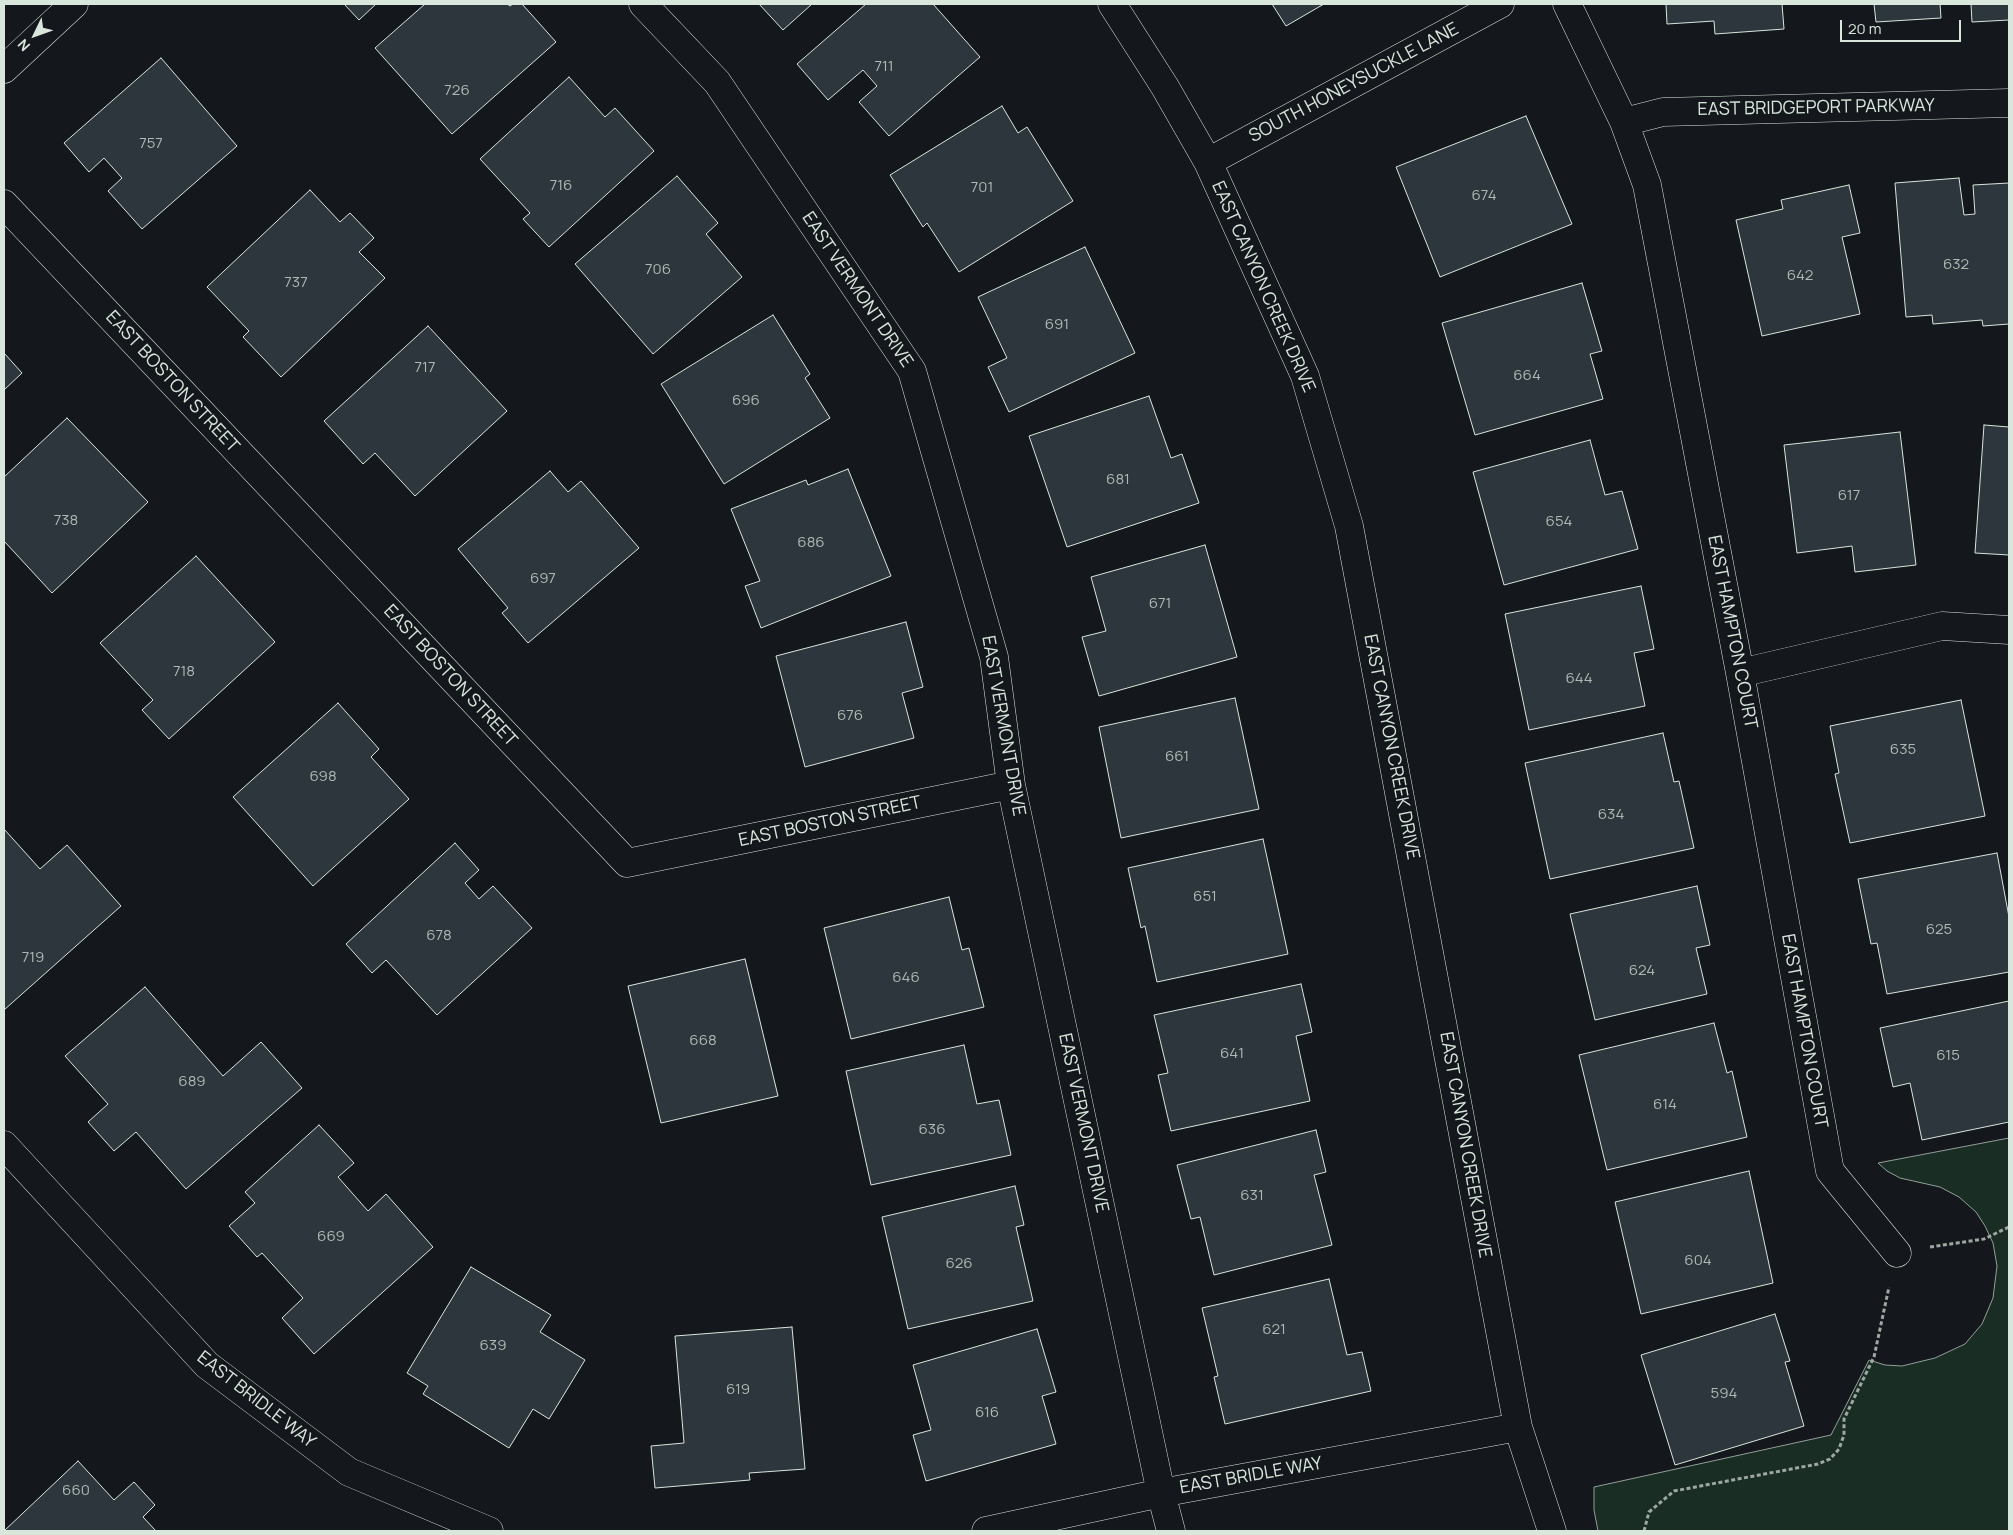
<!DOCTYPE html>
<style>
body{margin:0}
#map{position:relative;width:2013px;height:1535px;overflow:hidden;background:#14181c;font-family:Manrope,sans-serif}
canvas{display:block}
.frame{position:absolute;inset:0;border:5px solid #d8e6dc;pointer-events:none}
.north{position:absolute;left:10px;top:10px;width:50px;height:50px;-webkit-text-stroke:4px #14181c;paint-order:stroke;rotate:228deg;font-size:14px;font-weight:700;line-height:20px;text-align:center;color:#d8e6dc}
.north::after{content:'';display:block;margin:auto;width:18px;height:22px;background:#d8e6dc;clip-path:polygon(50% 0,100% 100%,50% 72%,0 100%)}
.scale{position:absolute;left:1840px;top:20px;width:121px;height:22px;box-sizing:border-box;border:2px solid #d8e6dc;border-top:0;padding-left:6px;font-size:15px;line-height:18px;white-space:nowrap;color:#d8e6dc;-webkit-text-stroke:4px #14181c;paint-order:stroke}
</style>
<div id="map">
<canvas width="2013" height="1535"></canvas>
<div class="frame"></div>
<div class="north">N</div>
<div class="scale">20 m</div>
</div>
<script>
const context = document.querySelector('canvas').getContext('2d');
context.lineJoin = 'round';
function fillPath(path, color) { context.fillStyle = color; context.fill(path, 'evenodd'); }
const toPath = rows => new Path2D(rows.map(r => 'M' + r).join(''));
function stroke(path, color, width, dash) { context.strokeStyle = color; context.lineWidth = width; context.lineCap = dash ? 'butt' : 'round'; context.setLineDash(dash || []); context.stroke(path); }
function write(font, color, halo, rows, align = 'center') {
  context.font = font + ' Manrope,sans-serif'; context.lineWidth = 4; context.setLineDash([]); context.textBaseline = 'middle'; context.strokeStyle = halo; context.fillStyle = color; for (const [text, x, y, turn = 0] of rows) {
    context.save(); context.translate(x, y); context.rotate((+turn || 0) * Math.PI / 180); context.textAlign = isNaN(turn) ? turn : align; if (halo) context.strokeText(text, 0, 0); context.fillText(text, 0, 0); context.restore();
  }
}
const green = toPath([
 [2009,1138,2009,1531,1598,1531,1594,1510,1594,1487,1831,1435,1869,1360,1885,1365,1902,1366,1935,1358,1965,1344,1982,1324,1993,1298,1997,1266,1993,1243,1985,1226,1976,1212,1959,1197,1940,1187,1900,1178,1887,1171,1878,1163,2009,1138]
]);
const building = toPath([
 [344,4,376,4,359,20,344,4],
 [425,4,507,4,510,6,513,4,522,4,556,42,452,134,375,48,425,4],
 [759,4,812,4,783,30,759,4],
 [866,4,933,4,980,57,889,136,859,102,877,86,863,70,828,100,797,64,866,4],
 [1272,4,1324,4,1286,26,1272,4],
 [1666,4,1782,4,1784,29,1715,34,1714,21,1667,24,1666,4],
 [1874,4,1940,4,1941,18,1876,22,1874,4],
 [1971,4,2009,4,2009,20,1972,22,1971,4],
 [161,58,237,146,142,229,108,191,122,178,104,158,89,172,64,143,161,58],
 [569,77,605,117,615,108,654,151,549,247,523,219,530,213,480,159,569,77],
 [1002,106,1018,133,1027,127,1073,201,959,272,927,223,923,227,890,175,1002,106],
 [1526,116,1572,224,1440,277,1396,167,1526,116],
 [677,176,718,223,706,234,742,277,653,354,575,264,677,176],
 [1959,178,1964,215,1975,214,1973,185,2009,183,2009,324,1983,326,1982,320,1933,324,1932,315,1906,317,1895,183,1959,178],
 [1849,185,1860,233,1842,237,1860,314,1762,336,1736,220,1783,209,1781,200,1849,185],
 [310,190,340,222,350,213,374,238,359,252,385,278,281,377,243,337,249,331,207,287,310,190],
 [1085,247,1135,353,1009,412,988,367,1007,358,978,297,1085,247],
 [1582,283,1602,351,1590,354,1603,399,1475,435,1442,323,1582,283],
 [773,315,810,374,805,378,830,418,724,484,661,384,773,315],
 [428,326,507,411,415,496,375,453,363,464,324,421,428,326],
 [4,353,22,373,4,390,4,353],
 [1149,396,1171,458,1182,454,1199,503,1067,547,1029,436,1149,396],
 [67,418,148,502,52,593,4,541,4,477,67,418],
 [1984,425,2009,427,2009,555,1975,553,1984,425],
 [1900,432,1916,565,1855,572,1852,546,1797,553,1784,445,1900,432],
 [1590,440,1605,495,1622,491,1638,549,1504,585,1473,472,1590,440],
 [848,469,891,576,761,628,745,586,760,581,731,509,806,480,808,485,848,469],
 [550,471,568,492,581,481,639,548,528,643,502,613,508,608,458,549,550,471],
 [1205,545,1237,657,1099,696,1082,637,1106,631,1091,577,1205,545],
 [196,556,275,642,169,739,142,710,153,700,100,643,196,556],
 [1641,586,1654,649,1634,653,1645,706,1529,730,1505,614,1641,586],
 [906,622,923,687,902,693,914,738,805,767,776,656,906,622],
 [1235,698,1259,809,1121,838,1099,727,1235,698],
 [1961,700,1985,816,1850,843,1835,774,1839,773,1830,726,1961,700],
 [338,703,379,749,371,757,409,799,313,886,233,797,338,703],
 [1663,733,1674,782,1679,781,1694,848,1550,879,1525,763,1663,733],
 [4,829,40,869,67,845,121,906,4,1010,4,829],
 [1263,839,1288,954,1157,982,1145,926,1141,928,1128,868,1263,839],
 [455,843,479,870,465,883,479,899,493,886,532,928,437,1015,386,960,372,973,346,944,455,843],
 [1997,853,2009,917,2009,972,1887,994,1877,943,1871,944,1858,879,1997,853],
 [1697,886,1710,945,1696,948,1707,994,1595,1020,1570,914,1697,886],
 [949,897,962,950,969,948,984,1007,851,1039,824,928,949,897],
 [745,959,778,1096,661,1123,628,986,745,959],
 [1301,984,1312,1032,1296,1036,1310,1101,1171,1131,1158,1075,1168,1073,1154,1015,1301,984],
 [145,987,223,1076,261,1042,302,1088,186,1189,136,1132,114,1151,88,1122,108,1104,65,1056,145,987],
 [2009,1001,2009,1122,1922,1140,1910,1083,1893,1087,1880,1028,2009,1001],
 [1714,1023,1727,1073,1732,1071,1747,1137,1607,1170,1579,1055,1714,1023],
 [964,1045,977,1104,999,1100,1011,1155,871,1185,846,1071,964,1045],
 [319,1125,354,1163,338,1177,368,1211,386,1194,433,1247,314,1354,282,1318,303,1298,262,1253,257,1257,229,1226,255,1203,245,1192,319,1125],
 [1316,1130,1326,1172,1314,1175,1332,1245,1214,1275,1200,1217,1191,1219,1177,1165,1316,1130],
 [1749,1171,1773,1283,1641,1314,1615,1202,1749,1171],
 [1015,1186,1024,1225,1016,1227,1033,1301,908,1329,882,1217,1015,1186],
 [471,1267,551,1315,540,1332,585,1360,549,1419,533,1409,509,1448,423,1394,428,1386,407,1373,471,1267],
 [1329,1279,1347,1355,1362,1352,1371,1391,1225,1424,1214,1377,1218,1376,1202,1308,1329,1279],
 [1775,1314,1790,1361,1785,1362,1804,1426,1675,1465,1641,1355,1775,1314],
 [792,1327,805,1469,749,1473,750,1480,655,1488,651,1446,684,1443,675,1336,792,1327],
 [1037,1329,1056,1392,1042,1396,1056,1444,926,1481,913,1435,931,1430,913,1365,1037,1329],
 [78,1461,114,1500,134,1482,155,1505,143,1517,156,1531,4,1531,78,1461]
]);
const path = toPath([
 [1930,1247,1984,1239,2009,1227],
 [1644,1531,1649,1512,1674,1491,1818,1464,1830,1459,1839,1449,1844,1435,1844,1419,1874,1357,1889,1287]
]);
const street = toPath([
 [643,4,717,82,912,371,994,657,1011,785,1161,1493,1171,1531],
 [1112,4,1165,87,1208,162,1305,376,1349,526,1518,1427,1552,1531],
 [1567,4,1624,122,1647,185,1740,673,1830,1171,1897,1253],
 [4,69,74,4],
 [1624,122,1663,112,2009,103],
 [1208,162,1500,4],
 [4,204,627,863,1011,785],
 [1740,673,1942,626,2009,630],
 [4,1145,207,1365,349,1472,489,1531],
 [986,1531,1161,1493,1518,1427]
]);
const numberNames = [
 ["711",884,67],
 ["726",457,91],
 ["757",151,144],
 ["716",561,186],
 ["701",982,188],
 ["674",1484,196],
 ["632",1956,265],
 ["706",658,270],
 ["642",1800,276],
 ["737",296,283],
 ["691",1057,325],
 ["717",425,368],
 ["664",1527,376],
 ["696",746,401],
 ["681",1118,480],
 ["617",1849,496],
 ["738",66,521],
 ["654",1559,522],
 ["686",811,543],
 ["697",543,579],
 ["671",1160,604],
 ["718",184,672],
 ["644",1579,679],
 ["676",850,716],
 ["635",1903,750],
 ["661",1177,757],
 ["698",323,777],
 ["634",1611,815],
 ["651",1205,897],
 ["625",1939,930],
 ["678",439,936],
 ["719",33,958],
 ["624",1642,971],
 ["646",906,978],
 ["668",703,1041],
 ["641",1232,1054],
 ["615",1948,1056],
 ["689",192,1082],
 ["614",1665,1105],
 ["636",932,1130],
 ["631",1252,1196],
 ["669",331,1237],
 ["604",1698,1261],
 ["626",959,1264],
 ["621",1274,1330],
 ["639",493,1346],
 ["619",738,1390],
 ["594",1724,1394],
 ["616",987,1413],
 ["660",76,1491]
];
const streetNames = [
 ["SOUTH HONEYSUCKLE LANE",1354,83,-28],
 ["EAST BRIDGEPORT PARKWAY",1816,108,-1],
 ["EAST CANYON CREEK DRIVE",1263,287,66],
 ["EAST VERMONT DRIVE",857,290,56],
 ["EAST BOSTON STREET",172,382,47],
 ["EAST HAMPTON COURT",1732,632,79],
 ["EAST BOSTON STREET",450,676,47],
 ["EAST VERMONT DRIVE",1003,726,80],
 ["EAST CANYON CREEK DRIVE",1391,747,79],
 ["EAST BOSTON STREET",830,822,-12],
 ["EAST HAMPTON COURT",1804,1031,80],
 ["EAST VERMONT DRIVE",1083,1123,78],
 ["EAST CANYON CREEK DRIVE",1465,1145,80],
 ["EAST BRIDLE WAY",256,1400,38],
 ["EAST BRIDLE WAY",1251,1476,-10]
];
fillPath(green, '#1a2d24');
stroke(green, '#939e99', 1);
fillPath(building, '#2c363c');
stroke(building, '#d8e6dc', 1);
stroke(street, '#d8e6dc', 29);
stroke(path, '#9da8a2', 3, [4, 2.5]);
stroke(street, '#14181c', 28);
write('15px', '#adbab4', null, numberNames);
write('18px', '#d8e6dc', '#14181c', streetNames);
</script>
